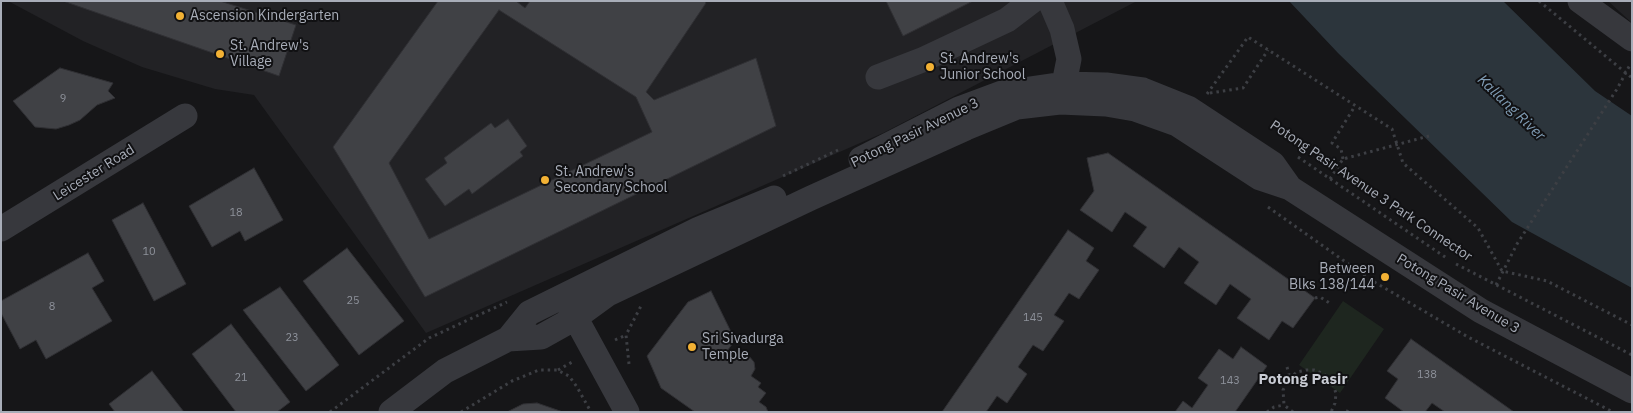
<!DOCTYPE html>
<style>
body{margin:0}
#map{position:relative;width:1633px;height:413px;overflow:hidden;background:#161618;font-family:"IBM Plex Sans",sans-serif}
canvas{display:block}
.frame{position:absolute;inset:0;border:2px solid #a8adb8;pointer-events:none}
</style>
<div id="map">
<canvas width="1633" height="413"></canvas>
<div class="frame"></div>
</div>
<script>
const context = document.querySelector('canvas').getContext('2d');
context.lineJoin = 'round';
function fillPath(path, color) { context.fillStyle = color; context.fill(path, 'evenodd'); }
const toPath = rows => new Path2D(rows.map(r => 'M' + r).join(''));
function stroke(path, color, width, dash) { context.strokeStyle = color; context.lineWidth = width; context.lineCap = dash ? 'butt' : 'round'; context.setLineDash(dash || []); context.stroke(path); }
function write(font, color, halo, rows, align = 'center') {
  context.font = font + ' "IBM Plex Sans",sans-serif'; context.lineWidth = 4; context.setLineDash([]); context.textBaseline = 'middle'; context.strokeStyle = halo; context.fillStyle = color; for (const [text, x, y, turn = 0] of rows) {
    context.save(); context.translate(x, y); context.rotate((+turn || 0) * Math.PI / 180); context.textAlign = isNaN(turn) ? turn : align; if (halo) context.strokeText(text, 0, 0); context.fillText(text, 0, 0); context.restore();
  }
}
const built = toPath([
 [8,1,1137,1,883,133,426,333,254,95,215,89,142,67,83,41],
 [1608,1,1632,1,1632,23]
]);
const green = toPath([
 [1343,301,1384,329,1340,393,1299,365]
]);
const water = toPath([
 [1289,1,1503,1,1595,91,1632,116,1632,288,1512,222,1338,53]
]);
const building = toPath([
 [63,1,220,1,296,25,279,76,63,1],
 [438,1,516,1,525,8,530,1,704,1,706,3,646,92,654,100,756,58,776,126,425,297,333,147,438,1],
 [499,10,636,97,652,132,429,239,389,163,499,10],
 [886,1,973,1,903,36,886,1],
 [60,68,113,83,108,91,115,98,97,105,80,120,69,125,56,129,35,127,13,101,60,68],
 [508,119,527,146,520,152,523,156,472,194,469,189,445,206,425,179,447,163,444,158,491,123,495,128,508,119],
 [1108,153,1315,298,1293,328,1282,321,1269,340,1237,318,1251,299,1230,284,1216,305,1184,283,1199,262,1179,247,1164,268,1133,246,1147,227,1125,212,1112,232,1080,210,1094,191,1087,158,1108,153],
 [254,168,283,220,245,241,240,231,212,247,189,206,254,168],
 [143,203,186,284,154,301,112,220,143,203],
 [1068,230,1094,248,1086,261,1099,270,1079,299,1069,293,1054,315,1064,321,1043,351,1033,345,1018,367,1027,374,1007,403,997,396,986,412,942,412,1068,230],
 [347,248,404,321,359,355,303,281,347,248],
 [88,253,104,281,92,288,112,321,46,359,36,340,20,349,1,313,1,301,88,253],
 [280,287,339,365,306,391,243,310,280,287],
 [711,291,735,340,725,354,729,357,733,354,740,353,748,355,754,362,755,369,751,376,761,383,758,387,766,393,759,402,766,407,768,412,695,412,661,388,647,356,688,302,711,291],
 [231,324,290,402,277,412,236,412,192,354,231,324],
 [1411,339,1514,412,1445,412,1432,403,1425,412,1404,412,1385,398,1398,379,1387,371,1411,339],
 [1241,347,1267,366,1235,412,1175,412,1183,401,1192,408,1208,385,1198,378,1219,349,1233,359,1241,347],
 [152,371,184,412,115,412,109,404,152,371],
 [537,403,563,412,507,412,523,404,537,403]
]);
const path = toPath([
 [1539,1,1632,78],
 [1210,93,1243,88,1268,50],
 [1207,94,1248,37,1392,129,1403,163,1478,228,1502,271,1547,281,1632,325],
 [1298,157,1448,259],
 [1343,159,1341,149,1332,143,1355,106],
 [783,176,838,150],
 [1330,179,1343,159,1429,136],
 [1268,207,1371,280,1468,337,1613,412],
 [1456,264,1632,355],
 [1496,285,1517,244,1617,89,1631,63],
 [1315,298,1320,297,1331,304],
 [615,340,626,335],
 [629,364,626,335,642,304],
 [1287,367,1290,378],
 [558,370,574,361],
 [330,412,429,338,507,302],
 [461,412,512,381,539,370,557,370,569,376,577,387,591,412],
 [1267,412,1274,407,1284,405],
 [1293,412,1284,405,1283,390,1290,378,1297,372,1306,370,1314,370,1322,373,1329,378,1334,386,1336,394,1335,403,1331,412],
 [1347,412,1348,410]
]);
const minor = toPath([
 [1050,1,1062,29,1069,59,1064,84],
 [1580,1,1632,39],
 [878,77,922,60,1007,20,1032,1],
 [861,159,959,109,1002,93,1064,84,1106,85,1143,90,1188,108,1273,164,1290,188],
 [1,229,185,116],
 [568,304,627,412],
 [508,339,529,313,699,229,774,198],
 [391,412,445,371,508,339,541,337,575,318,608,294,811,198,966,128,1017,107,1060,102,1106,104,1135,109,1177,124,1260,178,1290,188,1481,311,1632,391]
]);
const markers = [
 [180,16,5,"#f2b134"],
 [220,54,5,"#f2b134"],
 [930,67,5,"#f2b134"],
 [545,180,5,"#f2b134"],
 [1385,277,5,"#f2b134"],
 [692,347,5,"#f2b134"]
];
const numberNames = [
 ["9",63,99],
 ["18",236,213],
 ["10",149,252],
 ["25",353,301],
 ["8",52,307],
 ["145",1033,318],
 ["23",292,338],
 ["138",1427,375],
 ["21",241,378],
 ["143",1230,381]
];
const poiNames = [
 ["Ascension Kindergarten",190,16],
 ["St. Andrew's",230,46],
 ["Village",230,62],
 ["St. Andrew's",940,59],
 ["Junior School",940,75],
 ["St. Andrew's",555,172],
 ["Secondary School",555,188],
 ["Between",1375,269,"right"],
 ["Blks 138/144",1375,285,"right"],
 ["Sri Sivadurga",702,339],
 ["Temple",702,355]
];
const streetNames = [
 ["Potong Pasir Avenue 3",915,133,-26],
 ["Leicester Road",94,173,-32],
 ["Potong Pasir Avenue 3 Park Connector",1371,191,34],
 ["Potong Pasir Avenue 3",1458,294,31]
];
const waterNames = [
 ["Kallang River",1511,108,44]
];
const neighbourhoodNames = [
 ["Potong Pasir",1303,380]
];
fillPath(built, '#222225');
fillPath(green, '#1e261f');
fillPath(water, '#2c353c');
fillPath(building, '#404145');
stroke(building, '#303034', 1);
stroke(path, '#3d3f44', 3, [2.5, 4]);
stroke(minor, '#37383d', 25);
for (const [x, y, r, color] of markers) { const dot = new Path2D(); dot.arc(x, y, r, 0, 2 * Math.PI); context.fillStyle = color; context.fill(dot); stroke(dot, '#111113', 2); }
write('11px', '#8e929b', null, numberNames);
write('14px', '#a8adb8', '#111113', poiNames, 'left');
write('14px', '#a8adb8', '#111113', streetNames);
write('italic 15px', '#7f9bb3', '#111113', waterNames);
write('bold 15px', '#c9ccd4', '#111113', neighbourhoodNames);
</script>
